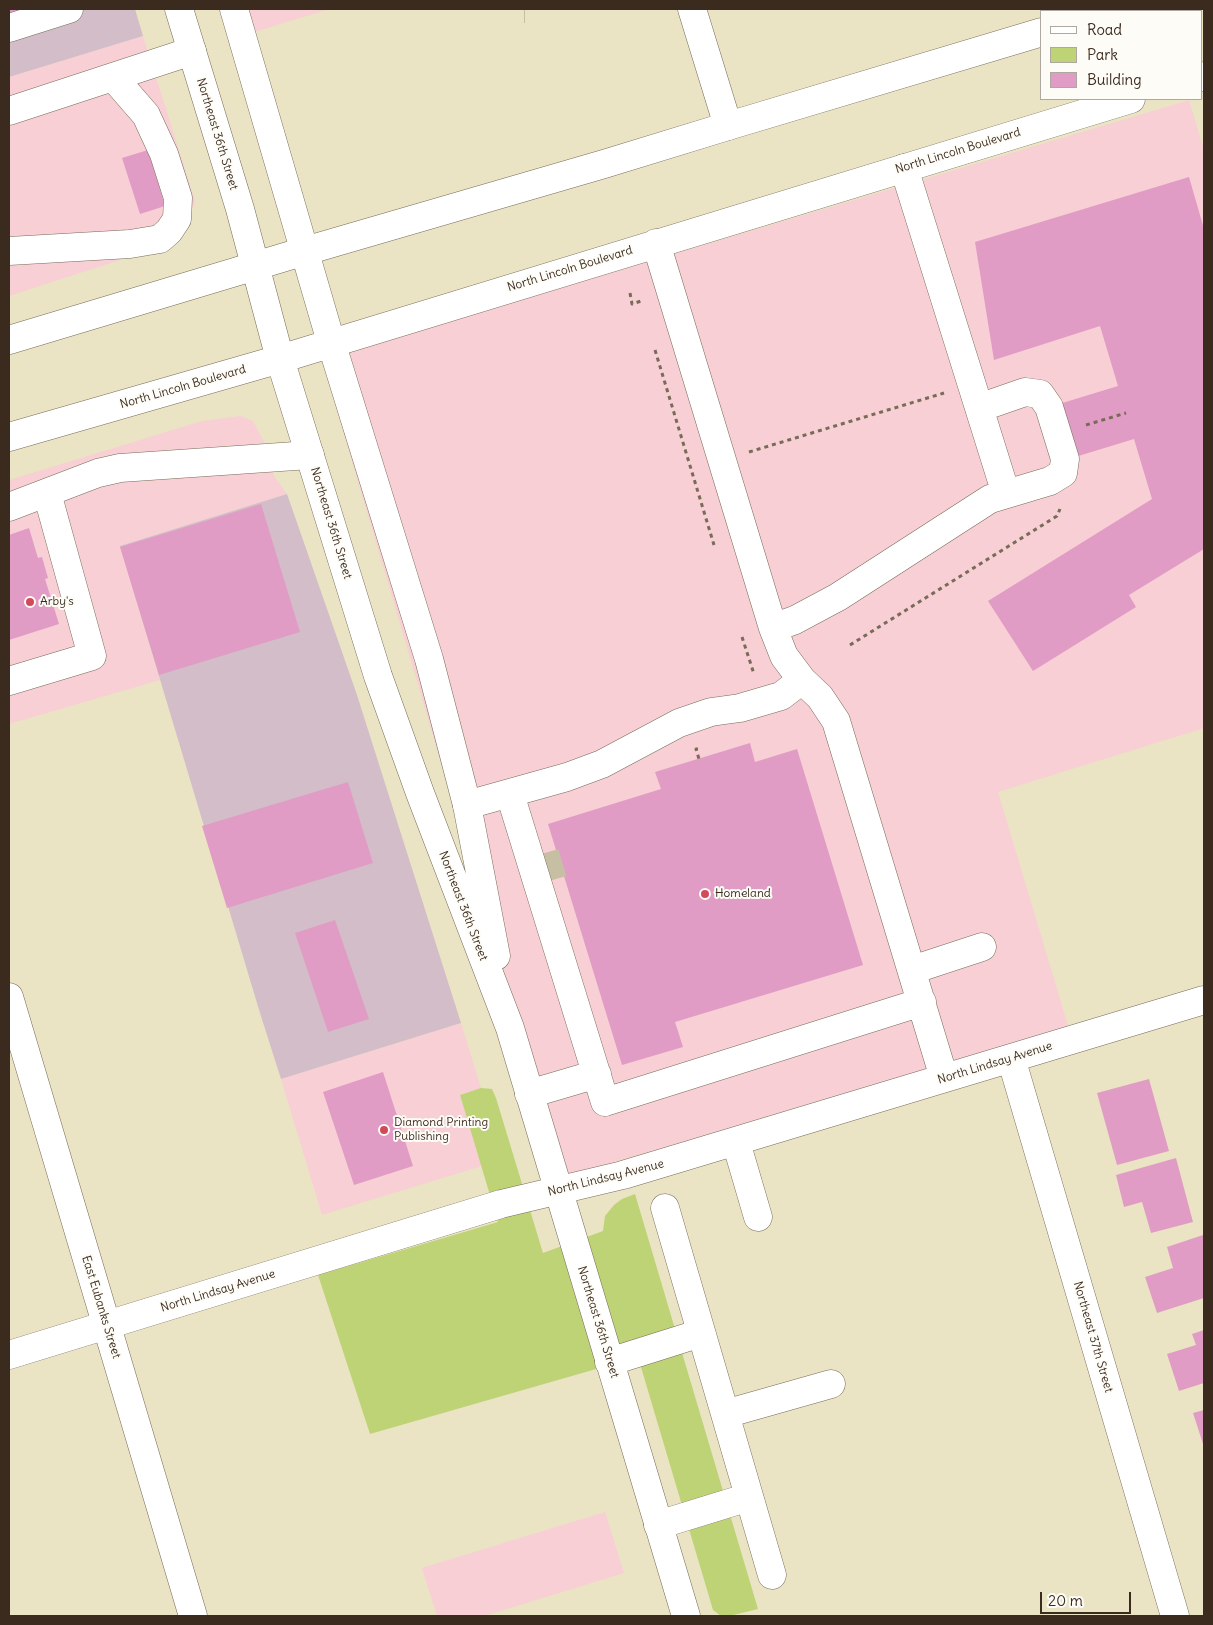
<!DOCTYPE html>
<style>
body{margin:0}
#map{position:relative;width:1213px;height:1625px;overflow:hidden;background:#eae4c4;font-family:Delius,sans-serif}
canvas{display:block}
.frame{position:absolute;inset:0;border:10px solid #3b2a1e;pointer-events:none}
.legend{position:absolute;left:1040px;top:10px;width:162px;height:90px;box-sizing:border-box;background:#fdfcf7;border:1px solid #afa8a0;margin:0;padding:6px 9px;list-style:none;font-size:15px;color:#3b2a1e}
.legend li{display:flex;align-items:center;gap:10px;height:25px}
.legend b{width:25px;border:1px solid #afa8a0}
.scale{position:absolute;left:1040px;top:1592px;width:91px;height:22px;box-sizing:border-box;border:2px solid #3b2a1e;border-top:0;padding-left:6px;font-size:15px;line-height:18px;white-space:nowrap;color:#3b2a1e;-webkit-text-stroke:4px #fdfcf7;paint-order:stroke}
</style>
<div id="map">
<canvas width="1213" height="1625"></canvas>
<div class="frame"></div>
<ul class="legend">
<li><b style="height:6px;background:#fff"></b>Road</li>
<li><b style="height:14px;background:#bed376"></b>Park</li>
<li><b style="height:14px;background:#e19cc5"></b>Building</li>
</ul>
<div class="scale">20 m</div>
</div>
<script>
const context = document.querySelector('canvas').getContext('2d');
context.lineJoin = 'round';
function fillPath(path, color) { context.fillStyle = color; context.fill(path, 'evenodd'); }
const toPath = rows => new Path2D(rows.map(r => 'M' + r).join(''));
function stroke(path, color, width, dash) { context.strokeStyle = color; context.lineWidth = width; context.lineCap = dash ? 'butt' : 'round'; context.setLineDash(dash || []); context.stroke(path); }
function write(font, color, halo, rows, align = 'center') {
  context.font = font + ' Delius,sans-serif'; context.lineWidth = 4; context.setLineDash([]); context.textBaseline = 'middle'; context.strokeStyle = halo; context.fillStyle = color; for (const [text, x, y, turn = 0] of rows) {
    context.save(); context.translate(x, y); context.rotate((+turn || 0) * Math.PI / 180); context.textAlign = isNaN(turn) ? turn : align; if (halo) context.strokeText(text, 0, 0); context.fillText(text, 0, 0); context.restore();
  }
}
const built = toPath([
 [246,9,330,9,254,32],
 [143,36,195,201,185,232,166,245,9,296,9,77],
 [1189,100,1204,150,1204,728,998,792,1069,1029,563,1177,322,359],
 [241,416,253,421,264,442,274,476,287,494,120,546,160,680,9,724,9,480,202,421],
 [461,1023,481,1088,460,1095,482,1166,322,1215,281,1079],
 [605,1512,624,1573,484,1616,437,1616,422,1568]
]);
const industrial = toPath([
 [9,9,135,9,143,36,9,77],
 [287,494,357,695,461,1023,281,1079,260,1013,120,546]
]);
const green = toPath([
 [481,1088,492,1089,496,1098,543,1253,603,1231,605,1216,614,1205,622,1199,635,1194,758,1609,729,1616,721,1616,713,1610,638,1357,370,1434,318,1275,498,1222,460,1095]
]);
const building = toPath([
 [9,9,22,9,23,13,9,17],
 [148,150,165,206,140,214,122,158],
 [1189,177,1204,229,1204,549,1129,595,1136,607,1033,671,988,601,1152,499,1134,439,1062,461,1046,408,1118,386,1100,326,994,360,975,242],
 [261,504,300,632,159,675,120,547],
 [29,528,38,558,42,557,48,578,45,579,59,624,9,640,9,535],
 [750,743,755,762,797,749,863,965,675,1022,683,1047,622,1065,548,824,661,789,655,772],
 [348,782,373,863,227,908,202,826],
 [335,920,369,1019,328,1032,295,933],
 [383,1072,413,1166,354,1185,323,1092],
 [1149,1079,1169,1151,1117,1165,1097,1093],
 [1176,1158,1193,1222,1151,1233,1142,1202,1124,1207,1116,1175],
 [1203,1235,1204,1298,1157,1313,1145,1277,1173,1268,1167,1247],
 [1204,1330,1204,1383,1179,1391,1167,1354,1196,1345,1192,1334],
 [1204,1410,1204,1447,1193,1413]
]);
const minorTunnel = toPath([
 [524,9,525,9],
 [545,853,556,891]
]);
const path = toPath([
 [630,293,632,304,641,301,642,303],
 [655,350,714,545],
 [1086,425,1126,413],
 [749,452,944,393],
 [742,637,754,674],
 [850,645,1057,516,1060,509],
 [698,749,696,749,699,759]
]);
const minor = toPath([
 [692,9,728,126],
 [1168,9,1169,11],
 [9,28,69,9],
 [9,111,192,51],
 [904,168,1006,494],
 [656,243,773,628,784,656,802,680,820,697,836,721,944,1078],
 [9,251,130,244,160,239,169,231,177,219,178,198,164,154,146,115,113,77],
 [9,507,98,473,120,468,310,455],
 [773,628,795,620,838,597,990,499,1050,481,1063,473,1065,459,1049,407,1040,394,1025,392,979,408],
 [9,681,92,656,47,493],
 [510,794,605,1102,922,1002],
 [467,805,567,777,602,764,679,723,711,712,740,708,781,696,802,680],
 [912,970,982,947],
 [9,997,193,1616],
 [1011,1058,1175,1616],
 [529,1094,597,1074],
 [736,1142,758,1217],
 [665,1208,772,1575],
 [9,1355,501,1204,623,1175,1204,1000],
 [609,1362,701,1333],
 [725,1414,831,1384],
 [658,1525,749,1497]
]);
const major = toPath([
 [179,9,240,209,280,359,378,676,420,793,510,1028,686,1616],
 [234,9,331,342,429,659,467,805,496,956],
 [1112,11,1120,9],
 [1202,77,1204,76],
 [9,340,305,251,604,164,728,126,1042,32],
 [9,437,280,359,1131,99]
]);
const markers = [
 [30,602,5,"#d1495b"],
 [705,894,5,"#d1495b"],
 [384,1130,5,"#d1495b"]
];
const streetNames = [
 ["Northeast 36th Street",217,134,73],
 ["North Lincoln Boulevard",958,151,-17],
 ["North Lincoln Boulevard",570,269,-17],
 ["North Lincoln Boulevard",183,387,-16],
 ["Northeast 36th Street",331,523,73],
 ["Northeast 36th Street",463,906,69],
 ["North Lindsay Avenue",995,1063,-17],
 ["North Lindsay Avenue",606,1178,-14],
 ["North Lindsay Avenue",218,1291,-17],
 ["East Eubanks Street",101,1307,73],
 ["Northeast 36th Street",598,1322,73],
 ["Northeast 37th Street",1093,1337,74]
];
const poiNames = [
 ["Arby's",40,602],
 ["Homeland",715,894],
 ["Diamond Printing",394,1123],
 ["Publishing",394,1137]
];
fillPath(built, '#f7cfd4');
fillPath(industrial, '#d2bdc8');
fillPath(green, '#bed376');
fillPath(building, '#e19cc5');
stroke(minorTunnel, '#c7bfa3', 28, [28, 14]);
stroke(minor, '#786b58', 29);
stroke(major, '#786b58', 29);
stroke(path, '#786b58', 3, [4, 4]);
stroke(minor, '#fff', 28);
stroke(major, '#fff', 28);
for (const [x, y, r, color] of markers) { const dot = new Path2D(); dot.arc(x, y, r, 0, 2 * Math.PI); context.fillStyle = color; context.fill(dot); stroke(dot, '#fdfcf7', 2); }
write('12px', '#3b2a1e', '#fdfcf7', streetNames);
write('12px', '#3b2a1e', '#fdfcf7', poiNames, 'left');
</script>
